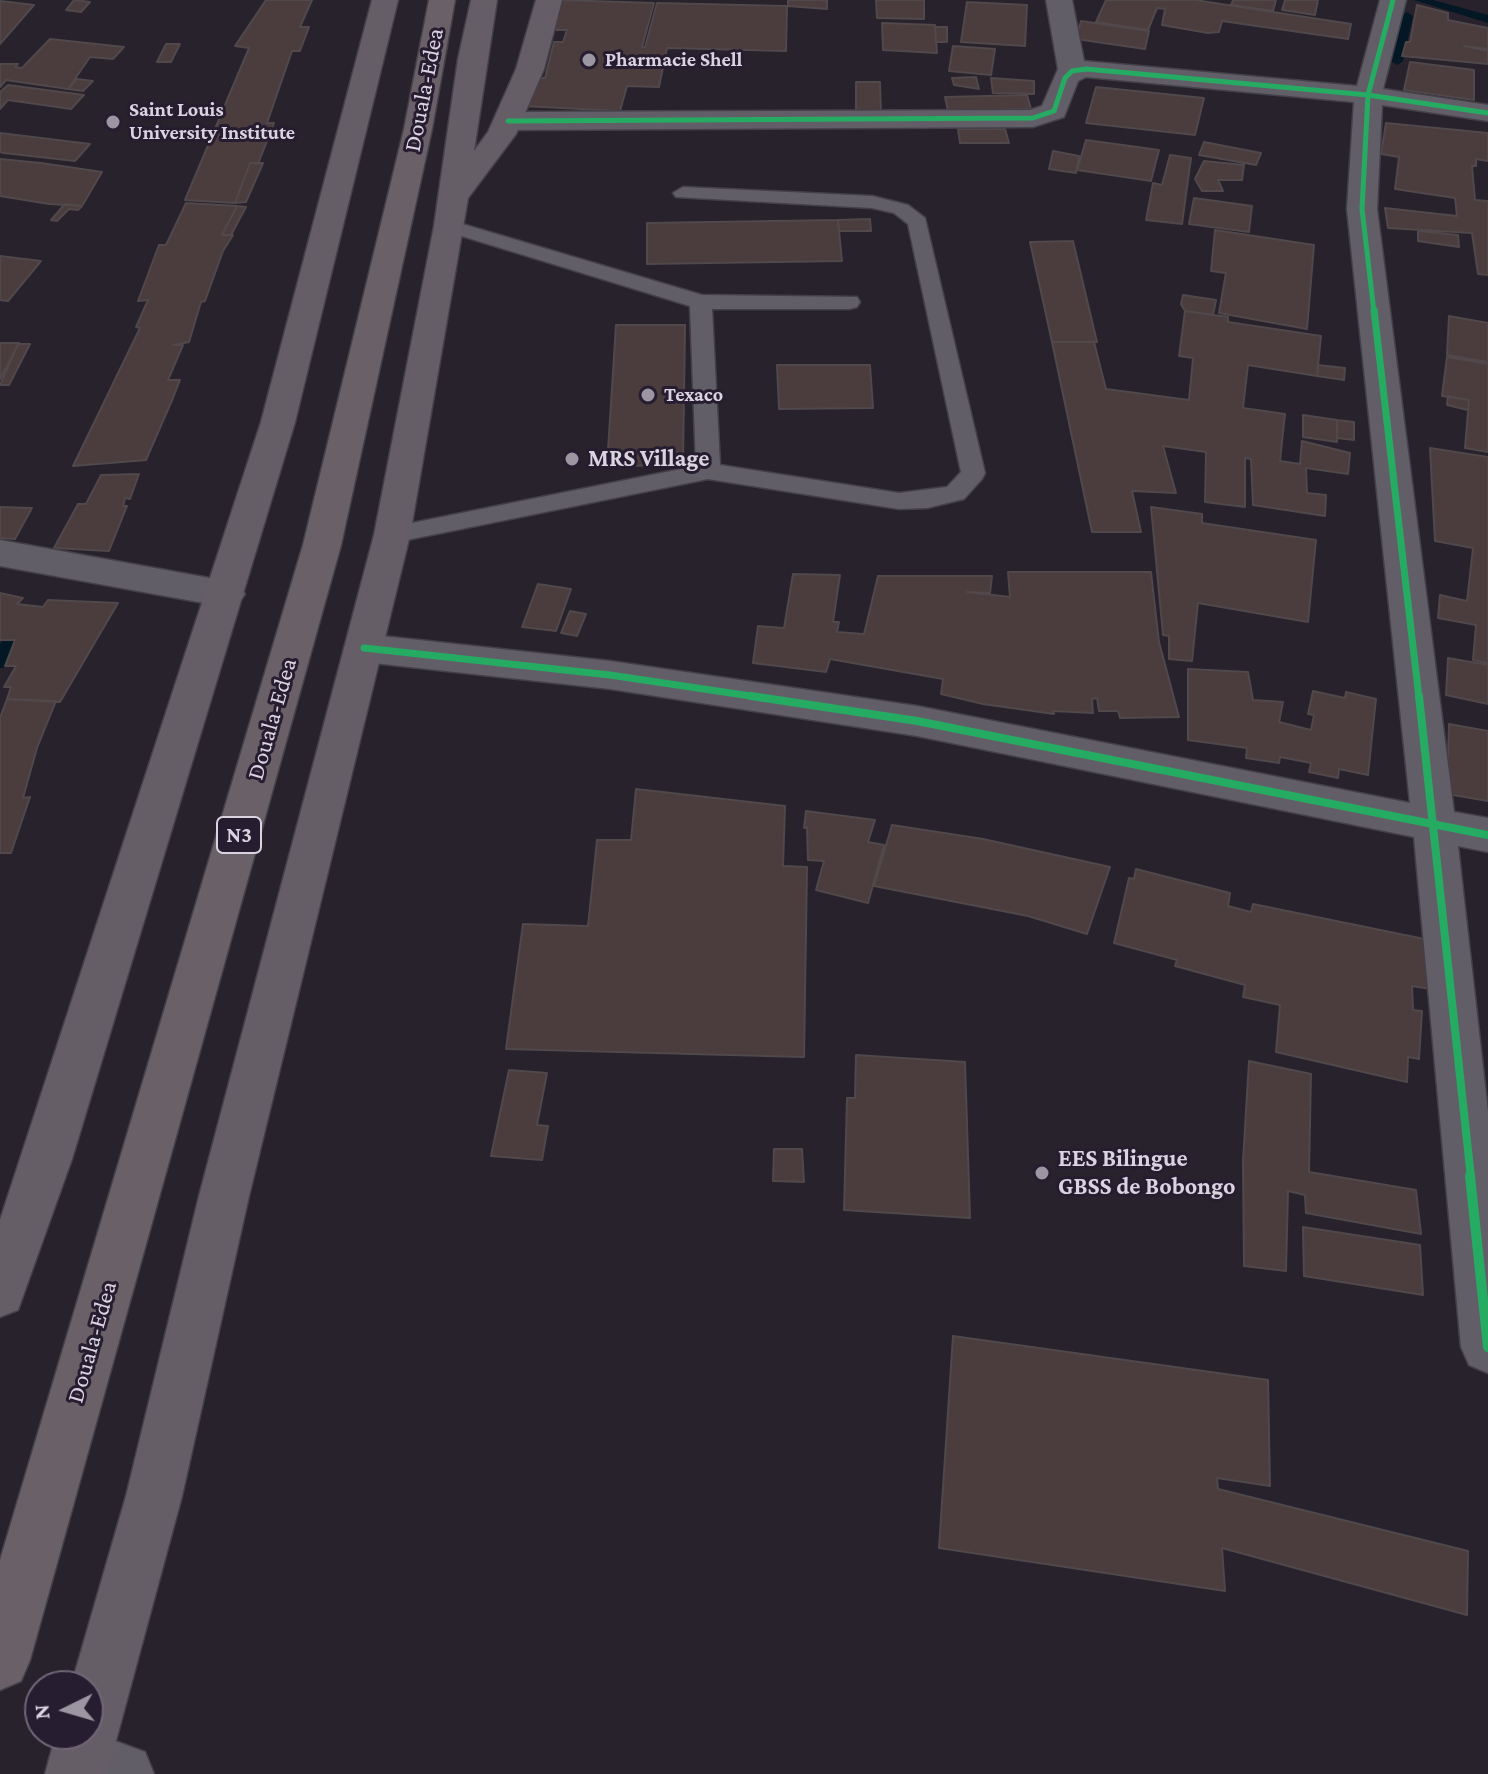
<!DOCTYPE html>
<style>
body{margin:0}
#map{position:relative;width:1488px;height:1774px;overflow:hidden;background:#27222c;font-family:"Crimson Pro",serif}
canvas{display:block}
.north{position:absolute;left:24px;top:1670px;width:80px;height:80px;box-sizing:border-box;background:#271d31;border:2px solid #6f6677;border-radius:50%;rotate:265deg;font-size:22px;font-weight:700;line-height:32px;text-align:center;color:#dad4e1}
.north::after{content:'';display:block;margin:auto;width:28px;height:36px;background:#9b96a2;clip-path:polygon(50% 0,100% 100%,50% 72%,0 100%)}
</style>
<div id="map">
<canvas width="1488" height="1774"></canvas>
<div class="north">N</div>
</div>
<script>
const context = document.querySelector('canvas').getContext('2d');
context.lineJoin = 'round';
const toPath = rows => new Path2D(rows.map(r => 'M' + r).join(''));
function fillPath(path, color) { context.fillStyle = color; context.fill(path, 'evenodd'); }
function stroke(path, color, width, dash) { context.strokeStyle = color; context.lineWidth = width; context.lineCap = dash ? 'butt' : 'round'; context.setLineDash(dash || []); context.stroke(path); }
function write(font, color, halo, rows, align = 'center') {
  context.font = font + ' "Crimson Pro",serif'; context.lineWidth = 6; context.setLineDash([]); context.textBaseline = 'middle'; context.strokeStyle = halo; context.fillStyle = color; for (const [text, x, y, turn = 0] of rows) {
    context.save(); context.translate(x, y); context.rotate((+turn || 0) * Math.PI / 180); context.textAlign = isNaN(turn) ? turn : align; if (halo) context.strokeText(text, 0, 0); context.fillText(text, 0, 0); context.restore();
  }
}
const stream = toPath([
 [1414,0,1433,0,1488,15,1488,23,1414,0],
 [1407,12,1413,16,1403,61,1397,65,1391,61,1401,16,1407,12],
 [11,634,20,640,6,667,0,668,0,644,5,636,11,634]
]);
const building = toPath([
 [74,0,90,2,81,12,66,10,74,0],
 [266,0,312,0,300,27,309,27,300,51,292,51,267,123,274,123,258,164,250,163,235,203,185,200,249,48,235,46,266,0],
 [560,0,654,3,642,47,645,47,657,3,787,6,786,51,667,48,659,87,627,86,620,111,522,106,531,78,545,78,554,42,563,42,567,30,552,30,560,0],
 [788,0,827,0,827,9,788,6,788,0],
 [876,0,924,0,924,19,877,18,876,0],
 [1106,0,1195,0,1351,24,1348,39,1222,21,1219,32,1208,33,1162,25,1165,9,1157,8,1148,30,1096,22,1106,0],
 [1233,0,1276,0,1273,11,1231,5,1233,0],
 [1285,0,1318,0,1315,15,1282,10,1285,0],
 [0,1,34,5,0,44,0,1],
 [967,2,1027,5,1025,46,961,42,967,2],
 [1417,5,1448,13,1448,20,1488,28,1488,49,1464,46,1488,51,1488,64,1402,56,1406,42,1410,42,1417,5],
 [1081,21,1149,31,1145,49,1076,39,1081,21],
 [882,23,935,25,937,53,883,50,882,23],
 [935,27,947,27,947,42,936,42,935,27],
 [50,39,124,47,113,59,90,57,68,89,6,80,0,87,0,64,18,64,15,67,22,68,50,39],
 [166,44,180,44,171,62,157,62,166,44],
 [953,46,995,49,991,75,949,71,953,46],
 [1410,62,1474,70,1474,100,1404,90,1410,62],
 [976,77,979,89,954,85,952,78,976,77],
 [991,78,1034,81,1034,94,993,93,991,78],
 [77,79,93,81,83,91,68,89,77,79],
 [856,82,880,82,881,114,856,114,856,82],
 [8,85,84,95,71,109,8,100,0,109,0,92,8,85],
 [1096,87,1204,98,1195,135,1086,123,1096,87],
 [1027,95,1031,109,948,111,945,97,1027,95],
 [1386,123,1488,133,1488,161,1476,159,1476,166,1472,166,1475,200,1488,201,1488,275,1478,274,1472,233,1388,228,1385,208,1457,216,1455,198,1395,189,1399,157,1381,154,1386,123],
 [958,129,1005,129,1009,143,960,143,958,129],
 [0,133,90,144,75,161,4,153,0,152,0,133],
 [1086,140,1159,150,1151,181,1077,170,1086,140],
 [1204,142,1261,153,1256,165,1199,155,1204,142],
 [1053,151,1079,156,1076,173,1049,169,1053,151],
 [1170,155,1191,158,1182,224,1146,220,1153,183,1162,185,1170,155],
 [0,159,41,163,102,172,82,206,49,204,0,196,0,159],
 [1204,161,1244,165,1242,180,1218,180,1223,191,1202,191,1195,179,1204,161],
 [250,163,263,163,246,202,235,203,250,163],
 [1194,198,1252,206,1249,232,1189,224,1194,198],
 [186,203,237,206,222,235,233,235,223,251,205,301,201,302,189,342,173,345,183,345,168,380,180,380,173,398,146,460,73,466,140,328,136,327,148,300,138,301,159,245,166,245,186,203],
 [65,204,82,206,78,210,69,209,57,221,51,220,65,204],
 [237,206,246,207,231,235,222,235,237,206],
 [870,219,871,231,839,231,838,220,870,219],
 [838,220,842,261,647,264,647,223,838,220],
 [1215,230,1314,245,1307,329,1219,313,1226,273,1211,271,1215,230],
 [1418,231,1458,235,1459,247,1418,241,1418,231],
 [1073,241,1097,342,1052,342,1030,242,1073,241],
 [0,256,41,261,8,301,0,300,0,256],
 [1183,295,1216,300,1213,315,1185,311,1181,304,1183,295],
 [1185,311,1228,317,1228,322,1321,336,1317,376,1248,365,1243,408,1285,414,1280,461,1300,464,1302,441,1350,453,1348,474,1306,468,1307,493,1326,495,1325,516,1253,505,1251,459,1245,458,1245,507,1205,502,1206,452,1163,446,1176,493,1132,491,1141,532,1092,532,1052,342,1094,342,1106,389,1189,400,1193,358,1179,356,1185,311],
 [1449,316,1488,323,1488,362,1447,355,1449,316],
 [616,325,685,325,683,465,607,466,616,325],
 [0,343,19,343,0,379,0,343],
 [18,344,30,344,9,385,0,385,18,344],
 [1447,357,1488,364,1488,452,1465,448,1469,400,1442,396,1447,357],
 [777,365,870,365,873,408,779,409,777,365],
 [1318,365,1345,368,1344,380,1317,376,1318,365],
 [1448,396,1469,400,1468,410,1447,405,1448,396],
 [1303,415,1337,420,1337,442,1303,437,1303,415],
 [1337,420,1354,422,1354,440,1337,438,1337,420],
 [1430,448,1488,457,1488,663,1473,660,1476,625,1438,618,1440,595,1467,601,1473,548,1435,541,1430,448],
 [139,474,130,499,125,498,123,506,127,506,109,551,54,548,78,504,86,504,101,475,139,474],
 [0,507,32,508,15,539,0,538,0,507],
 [1151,507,1202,514,1202,523,1316,540,1308,622,1198,603,1192,661,1169,659,1169,636,1163,635,1151,507],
 [1008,572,1151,572,1159,642,1179,717,1120,718,1118,711,1099,711,1097,698,1092,699,1093,713,1053,711,1054,714,983,704,941,694,943,679,830,659,826,672,753,663,758,626,784,628,793,574,840,575,833,622,839,622,837,632,864,634,878,576,992,576,990,593,967,592,1010,597,1008,572],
 [538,584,571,589,556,631,522,627,538,584],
 [0,593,23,598,17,604,43,607,48,600,118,603,60,702,7,699,11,687,4,687,16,666,5,666,15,640,0,640,0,593],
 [570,611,586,614,577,636,561,633,570,611],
 [1448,658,1488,665,1488,704,1446,695,1448,658],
 [1188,669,1248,672,1253,700,1283,702,1279,722,1311,730,1314,715,1308,714,1313,691,1345,698,1346,692,1376,699,1368,775,1339,769,1338,778,1309,772,1311,763,1280,757,1279,763,1246,758,1247,748,1188,740,1188,669],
 [7,699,56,701,37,748,23,798,30,797,11,853,0,853,0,718,7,699],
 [1449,724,1488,731,1488,801,1447,794,1449,724],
 [636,789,785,806,783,866,807,867,804,1057,506,1049,523,924,588,926,597,840,631,840,636,789],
 [806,811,875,820,868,842,884,845,868,903,816,890,824,861,808,860,807,827,804,828,806,811],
 [892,825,983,839,1110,867,1087,934,1028,916,874,886,892,825],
 [1136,869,1230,893,1228,906,1251,912,1253,904,1444,943,1443,991,1412,986,1413,1010,1422,1011,1419,1059,1408,1057,1407,1082,1276,1052,1280,1005,1243,997,1245,985,1175,966,1177,960,1114,943,1129,878,1134,879,1136,869],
 [856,1055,965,1062,970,1218,844,1210,847,1098,855,1098,856,1055],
 [1249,1061,1311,1074,1309,1172,1416,1190,1421,1234,1306,1213,1305,1195,1288,1191,1286,1271,1244,1266,1243,1161,1249,1061],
 [509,1070,547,1073,537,1125,548,1126,542,1160,491,1156,509,1070],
 [774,1149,802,1149,804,1182,773,1181,774,1149],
 [1303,1227,1420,1245,1423,1295,1304,1276,1303,1227],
 [953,1336,1268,1380,1270,1486,1217,1478,1218,1489,1468,1551,1467,1615,1222,1548,1225,1591,939,1548,953,1336]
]);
const lane = toPath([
 [683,187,872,196,908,205,925,218,985,473,982,479,964,499,927,508,899,509,708,479,392,543,383,541,379,535,383,529,392,527,696,466,690,306,442,230,439,226,449,220,702,295,857,297,860,302,857,307,849,309,712,309,720,465,899,493,947,487,961,472,908,224,894,213,872,208,676,197,673,193,683,187]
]);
const street = toPath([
 [1046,0,1072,0,1084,61,1357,86,1380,0,1406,0,1383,89,1488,105,1488,121,1382,105,1377,209,1454,812,1488,818,1488,852,1458,846,1488,1112,1488,1373,1469,1365,1461,1347,1414,837,917,736,610,689,364,662,350,658,344,648,350,638,364,634,610,661,917,706,1410,803,1347,209,1354,102,1086,77,1078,81,1064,117,1033,127,508,130,498,127,494,121,498,115,508,112,1030,110,1042,106,1058,69,1046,0],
 [0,540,226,581,239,585,245,594,239,603,226,607,0,566,0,540],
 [88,1731,145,1752,154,1774,55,1774,49,1759,58,1737,88,1734,88,1731]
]);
const primary = toPath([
 [372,0,398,0,295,422,72,1159,18,1310,0,1317,0,1220,261,422,372,0],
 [471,0,497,0,474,151,488,132,516,69,536,0,562,0,544,69,516,134,468,198,410,535,249,1196,182,1496,107,1774,45,1774,56,1734,88,1734,88,1686,71,1686,126,1496,199,1196,374,535,434,226,458,59,471,0]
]);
const highway = toPath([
 [429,0,455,0,432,129,341,545,30,1660,21,1681,0,1690,0,1560,303,545,404,129,429,0]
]);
const cyclewayFar3 = toPath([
 [508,121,1033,118,1054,111,1065,78,1072,71,1086,69,1368,95,1488,113],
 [1374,312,1362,209,1368,95,1393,0]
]);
const cyclewayFar2 = toPath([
 [1374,310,1419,698],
 [364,648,610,675,764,698]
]);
const cyclewayFar1 = toPath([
 [751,696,917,721,1488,835],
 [1419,696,1471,1178]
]);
const cycleway = toPath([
 [1470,1176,1488,1347]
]);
const markers = [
 [589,60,8,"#9b96a2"],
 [113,122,8,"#9b96a2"],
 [648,395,8,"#9b96a2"],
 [572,459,8,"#9b96a2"],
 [1042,1173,8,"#9b96a2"]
];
const farPoinames = [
 ["Pharmacie Shell",605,60],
 ["Saint Louis",129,110],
 ["University Institute",129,133],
 ["Texaco",664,395]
];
const shields = [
 [239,835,44]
];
const shieldNames = [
 ["N3",239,835]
];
const streetNames = [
 ["Douala-Edea",424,90,-79],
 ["Douala-Edea",272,719,-74],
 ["Douala-Edea",92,1342,-74]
];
const poiNames = [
 ["MRS Village",588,459],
 ["EES Bilingue",1058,1159],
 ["GBSS de Bobongo",1058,1187]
];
fillPath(stream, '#041724');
fillPath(building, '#4b3d3d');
stroke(building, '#50484b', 2);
stroke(lane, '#444049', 3);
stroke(street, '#444049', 3);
stroke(primary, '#444049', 3);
stroke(highway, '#444049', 3);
fillPath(lane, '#625e67');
fillPath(street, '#625e67');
fillPath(primary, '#665e67');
fillPath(highway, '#6a6068');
stroke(cyclewayFar3, '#26ab63', 5);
stroke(cyclewayFar2, '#26ab63', 7);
stroke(cyclewayFar1, '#26ab63', 8);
stroke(cycleway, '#26ab63', 10);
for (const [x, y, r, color] of markers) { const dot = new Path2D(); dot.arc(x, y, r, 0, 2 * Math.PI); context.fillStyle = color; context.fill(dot); stroke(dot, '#271d31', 3); }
write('bold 20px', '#dad4e1', '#271d31', farPoinames, 'left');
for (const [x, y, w] of shields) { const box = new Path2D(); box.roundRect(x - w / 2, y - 18, w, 36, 6); context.fillStyle = '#271d31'; context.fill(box); stroke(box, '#dad4e1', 2); }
write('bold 22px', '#dad4e1', null, shieldNames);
write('24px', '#dad4e1', '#271d31', streetNames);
write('bold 24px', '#dad4e1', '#271d31', poiNames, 'left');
</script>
